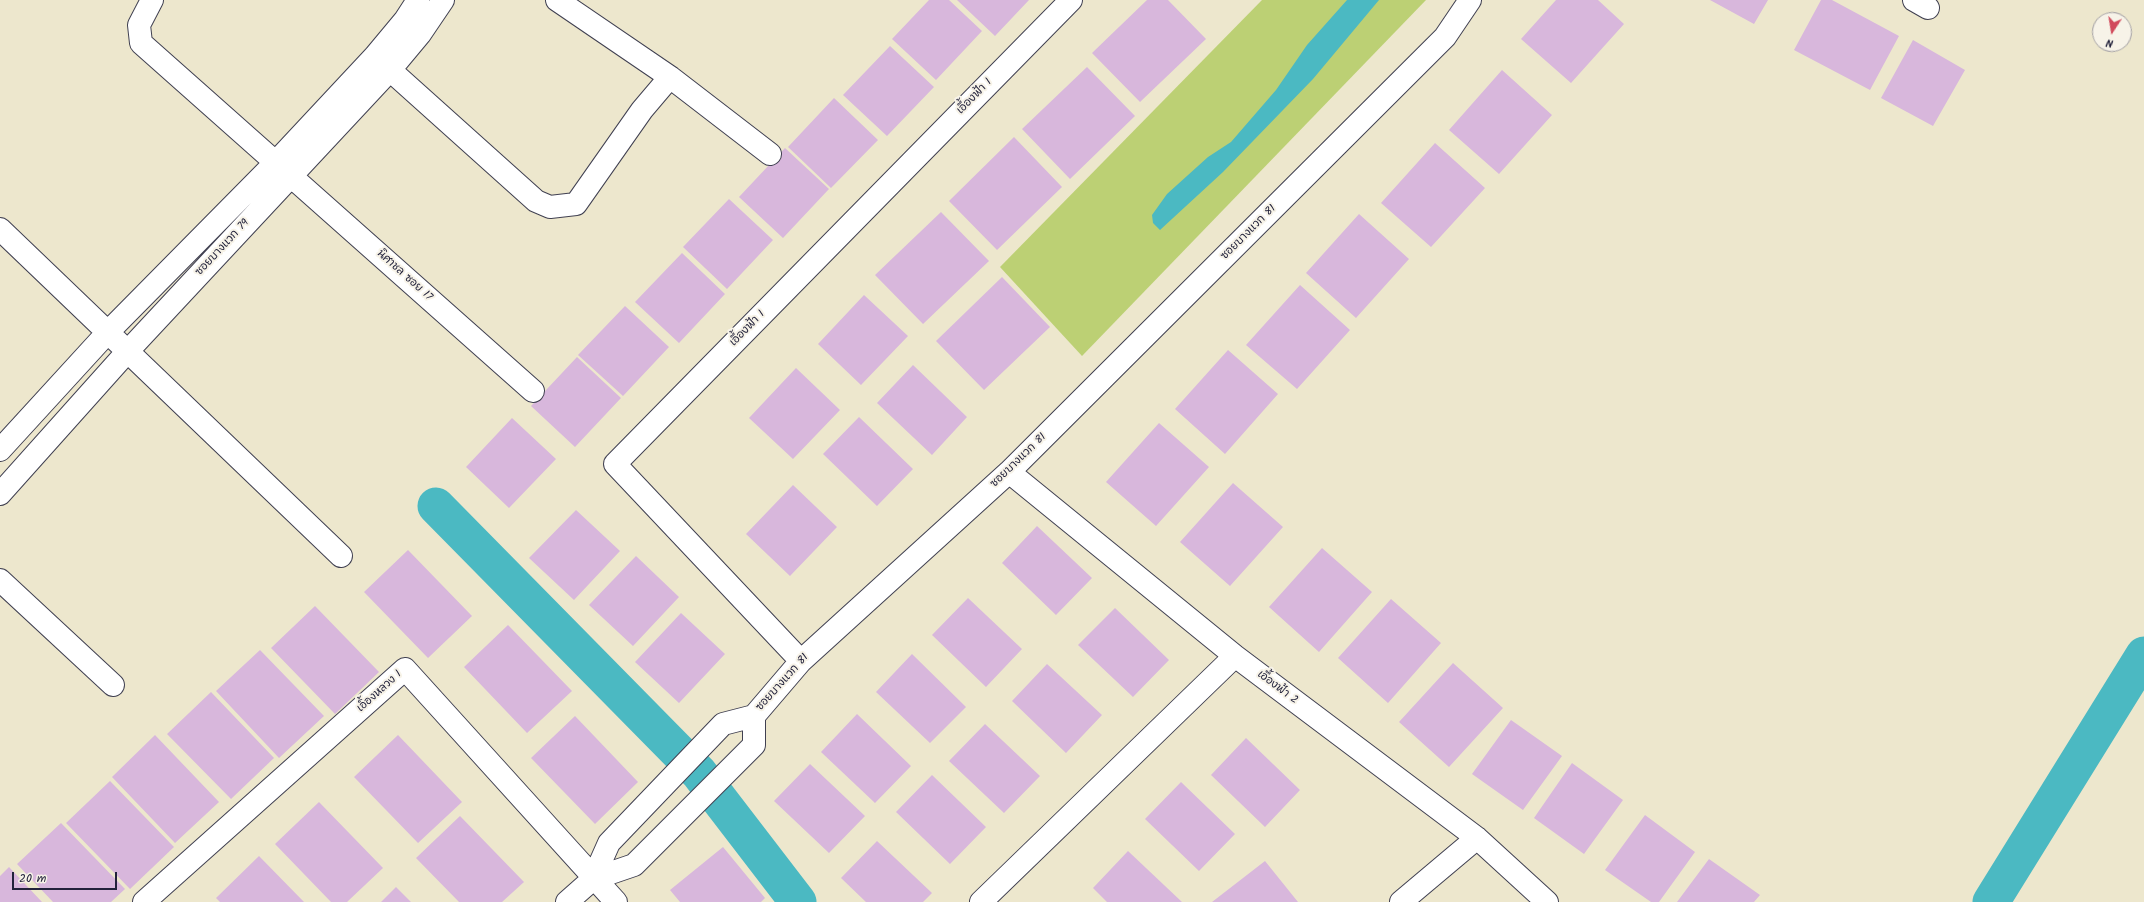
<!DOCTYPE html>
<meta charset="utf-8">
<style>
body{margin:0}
#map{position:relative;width:2144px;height:902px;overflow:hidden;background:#ede7cd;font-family:Kalam,sans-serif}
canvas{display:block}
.north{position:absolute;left:2092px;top:12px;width:40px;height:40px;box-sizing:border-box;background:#f7f3e8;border:1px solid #a29fa3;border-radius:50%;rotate:192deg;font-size:11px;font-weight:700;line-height:16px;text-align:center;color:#22223b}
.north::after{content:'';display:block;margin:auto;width:14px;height:18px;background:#d1495b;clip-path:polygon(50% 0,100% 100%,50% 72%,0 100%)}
.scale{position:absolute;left:12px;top:872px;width:105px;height:18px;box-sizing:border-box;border:2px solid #22223b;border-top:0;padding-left:5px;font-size:12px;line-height:14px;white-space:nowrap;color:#22223b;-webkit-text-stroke:3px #f7f3e8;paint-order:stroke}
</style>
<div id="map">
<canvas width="2144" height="902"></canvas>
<div class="north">N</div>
<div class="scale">20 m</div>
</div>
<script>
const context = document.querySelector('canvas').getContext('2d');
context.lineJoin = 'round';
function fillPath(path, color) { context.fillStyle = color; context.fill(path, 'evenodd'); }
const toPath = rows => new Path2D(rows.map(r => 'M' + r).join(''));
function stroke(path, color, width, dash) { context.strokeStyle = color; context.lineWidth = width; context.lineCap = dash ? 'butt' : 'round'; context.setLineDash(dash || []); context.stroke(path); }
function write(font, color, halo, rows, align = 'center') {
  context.font = font + ' Kalam,"Playpen Sans Thai",sans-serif'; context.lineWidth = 4; context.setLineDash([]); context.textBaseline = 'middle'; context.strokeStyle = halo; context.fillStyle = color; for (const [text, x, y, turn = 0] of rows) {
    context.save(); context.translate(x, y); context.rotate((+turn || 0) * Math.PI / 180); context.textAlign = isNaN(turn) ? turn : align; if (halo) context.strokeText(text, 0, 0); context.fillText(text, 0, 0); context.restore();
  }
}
const green = toPath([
 [1262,0,1426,0,1082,356,1000,267]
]);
const water = toPath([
 [1347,0,1379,0,1313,79,1223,172,1160,230,1153,223,1152,215,1167,194,1208,157,1231,142,1276,90,1307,45]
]);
const canal = toPath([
 [436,506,699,773,798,902],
 [1991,902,2144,655]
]);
const building = toPath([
 [929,0,949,0,982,31,936,80,892,39],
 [957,0,1029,0,995,36],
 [1147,0,1168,0,1206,39,1140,102,1092,53],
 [1556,0,1598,0,1624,24,1571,83,1521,39],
 [1710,0,1768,0,1754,24],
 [1821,0,1832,0,1899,36,1870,90,1794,50],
 [1913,40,1965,70,1933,126,1881,98],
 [890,46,934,87,887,136,843,95],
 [1087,67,1135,116,1070,179,1022,129],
 [1502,70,1552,115,1499,174,1449,130],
 [834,98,878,140,831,188,788,147],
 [1014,137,1062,187,997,250,949,201],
 [1435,143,1485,188,1431,247,1381,203],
 [785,148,829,189,783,238,739,197],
 [729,199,773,240,727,289,683,247],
 [941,212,989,261,923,324,875,275],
 [1359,214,1409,259,1356,318,1306,273],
 [682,253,725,294,679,343,635,302],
 [1002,277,1050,327,984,390,936,341],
 [1300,285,1350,330,1297,389,1246,345],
 [864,295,908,336,861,385,818,344],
 [625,306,669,347,623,396,578,355],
 [1228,350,1278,394,1225,454,1175,409],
 [577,357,621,398,575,447,531,406],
 [913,365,967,417,932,455,877,403],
 [796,368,840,410,793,459,749,418],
 [859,417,913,469,877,506,823,454],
 [512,418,556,459,509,508,466,467],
 [1159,423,1209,467,1156,526,1106,482],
 [1233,483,1283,527,1230,586,1180,542],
 [793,485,837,527,790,576,746,534],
 [576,510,620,551,574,600,529,558],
 [1037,526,1092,578,1056,615,1002,563],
 [1322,548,1372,592,1319,652,1269,607],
 [408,550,472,616,428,658,364,592],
 [636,556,679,597,633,646,589,605],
 [968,598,1022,649,986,687,932,635],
 [1391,599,1441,643,1388,703,1338,658],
 [315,606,379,672,335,714,271,648],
 [1115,608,1169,660,1133,697,1078,645],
 [681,613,725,654,679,703,635,662],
 [508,625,572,691,527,733,464,667],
 [260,650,324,716,279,758,216,691],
 [912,654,966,707,930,743,876,692],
 [1453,663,1503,708,1449,767,1399,722],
 [1047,664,1102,715,1066,753,1012,701],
 [211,692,274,758,231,799,167,734],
 [857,714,911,766,875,803,821,752],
 [575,716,638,782,595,824,531,758],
 [1511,720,1562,756,1523,810,1472,774],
 [985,724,1040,776,1004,813,949,761],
 [155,735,219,802,175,843,112,777],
 [398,735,462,802,418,843,354,777],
 [1246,738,1300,790,1265,827,1211,775],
 [1572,763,1623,800,1584,854,1534,818],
 [810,764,865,816,829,853,774,801],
 [932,775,986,827,950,864,896,812],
 [110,781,174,847,130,889,66,823],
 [1181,782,1235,834,1199,871,1145,819],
 [319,802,383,868,347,902,331,902,275,844],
 [1645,815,1695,852,1659,902,1651,902,1605,870],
 [460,816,524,882,502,902,459,902,416,858],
 [61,823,125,889,111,902,53,902,17,864],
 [877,841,932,893,923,902,866,902,841,878],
 [723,847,765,898,761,902,680,902,670,890],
 [1128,851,1182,902,1107,902,1093,888],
 [259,856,304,902,220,902,216,898],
 [1709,859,1760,895,1754,902,1677,902],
 [1265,861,1298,902,1212,902],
 [9,867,42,902,0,902,0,876],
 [396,887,411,902,381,902]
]);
const minor = toPath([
 [152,0,139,25,141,43,533,391],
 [1914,0,1928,8],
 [380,61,536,201,550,207,576,204,642,110,670,77,557,0],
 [670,77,770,154],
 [0,229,341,556],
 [0,450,108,332,276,162,375,56,405,20,418,0],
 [1009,472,1235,656,1477,838,1547,902],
 [0,494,127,352,390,70,420,34,443,0],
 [0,580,113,685],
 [801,661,615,464,1071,0],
 [593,879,609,843,723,724,754,716],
 [144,902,405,669,616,902],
 [567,902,593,879,634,865,754,745,754,716,801,661,1009,472,1445,37,1470,0],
 [981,902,1235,656],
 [1401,902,1477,838]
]);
const streetNames = [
 ["เอื้องฟ้า 1",975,97,-46],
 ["ซอยบางแวก 81",1249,233,-45],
 ["ซอยบางแวก 79",223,248,-47],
 ["นิศาชล ซอย 17",404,276,42],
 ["เอื้องฟ้า 1",748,329,-46],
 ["ซอยบางแวก 81",1019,461,-44],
 ["ซอยบางแวก 81",783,683,-48],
 ["เอื้องฟ้า 2",1277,688,37],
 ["เอิ้องหลวง 1",380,692,-42]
];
fillPath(green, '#bcd074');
fillPath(water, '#4bb9c2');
stroke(canal, '#4bb9c2', 37);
fillPath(building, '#d8b7dc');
stroke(minor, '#404051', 24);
stroke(minor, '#fff', 22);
write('11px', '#22223b', '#f7f3e8', streetNames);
</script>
